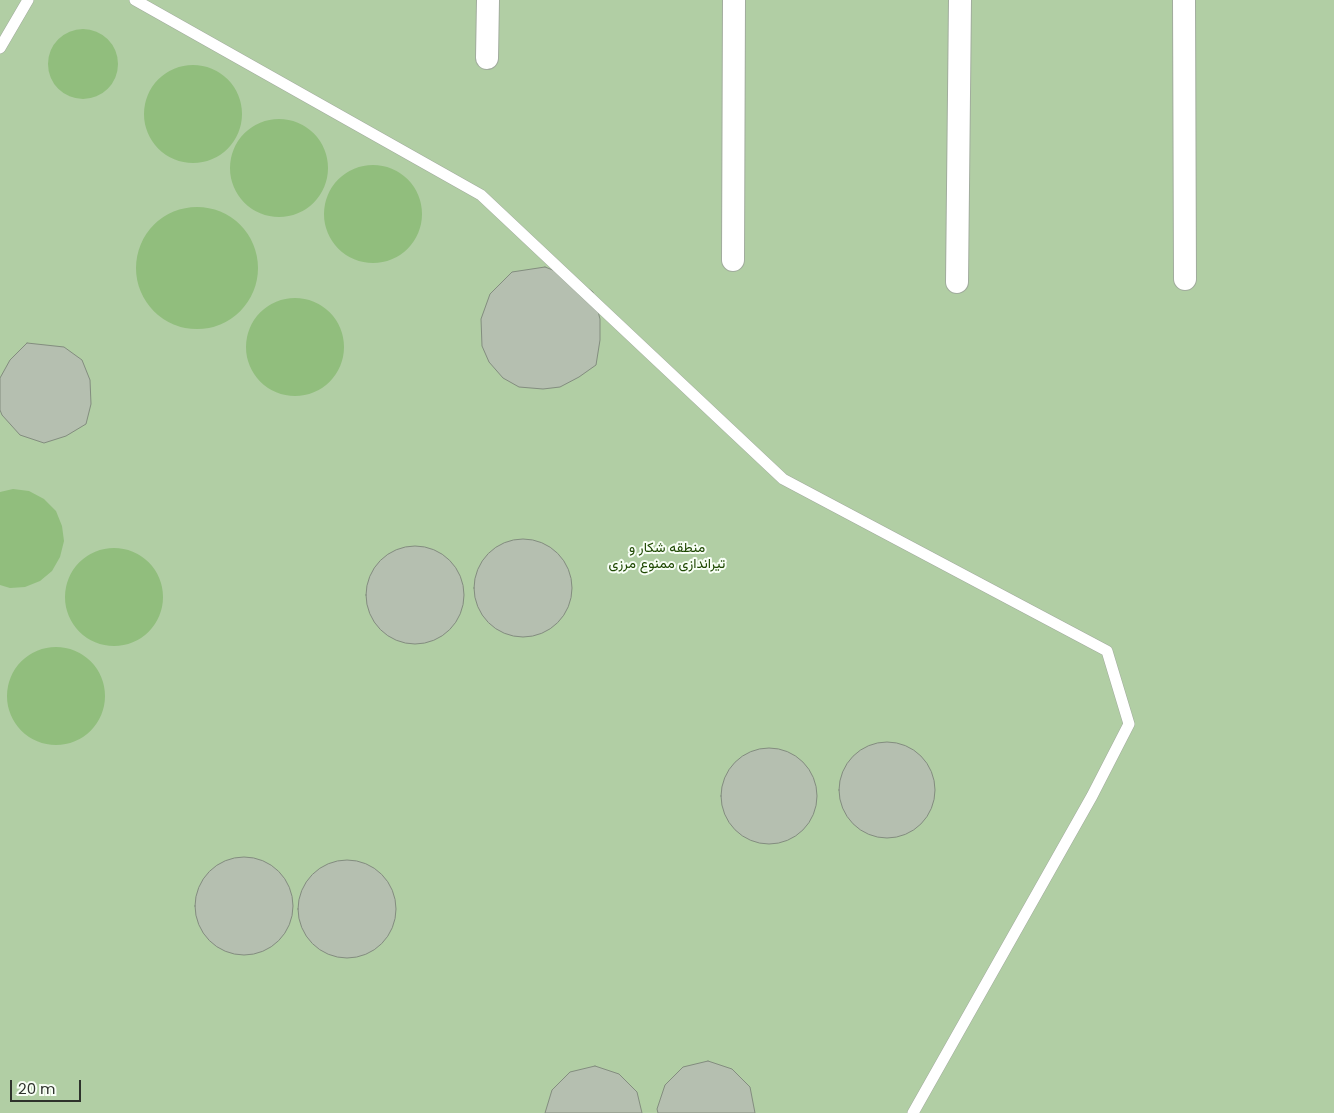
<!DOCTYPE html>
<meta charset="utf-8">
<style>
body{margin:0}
#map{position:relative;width:1334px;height:1113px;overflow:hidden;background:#e7f3e3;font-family:Poppins,sans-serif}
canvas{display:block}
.scale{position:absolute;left:10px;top:1080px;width:71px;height:22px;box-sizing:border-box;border:2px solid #2e322c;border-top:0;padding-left:6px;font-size:15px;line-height:18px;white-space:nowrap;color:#2e322c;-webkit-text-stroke:4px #f7fef5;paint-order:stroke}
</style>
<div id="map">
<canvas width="1334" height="1113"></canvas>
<div class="scale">20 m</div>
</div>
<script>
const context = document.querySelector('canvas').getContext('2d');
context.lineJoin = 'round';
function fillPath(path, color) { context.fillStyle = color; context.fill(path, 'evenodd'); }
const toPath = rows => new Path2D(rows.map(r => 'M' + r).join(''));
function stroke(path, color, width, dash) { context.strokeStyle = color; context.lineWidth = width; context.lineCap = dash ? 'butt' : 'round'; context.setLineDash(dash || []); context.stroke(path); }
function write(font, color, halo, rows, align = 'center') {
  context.font = font + ' Poppins,Vazirmatn,sans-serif'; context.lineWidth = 4; context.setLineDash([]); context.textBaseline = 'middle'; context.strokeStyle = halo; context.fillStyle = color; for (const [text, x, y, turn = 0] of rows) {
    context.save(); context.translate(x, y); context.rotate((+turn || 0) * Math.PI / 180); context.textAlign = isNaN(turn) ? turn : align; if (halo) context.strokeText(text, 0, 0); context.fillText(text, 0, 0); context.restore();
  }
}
const green = toPath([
 [0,0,1334,0,1334,1113,0,1113]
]);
const water = toPath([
 '48 64a35 35 0 1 1 70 0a35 35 0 1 1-70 0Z',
 '144 114a49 49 0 1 1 98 0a49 49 0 1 1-98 0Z',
 '230 168a49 49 0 1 1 98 0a49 49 0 1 1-98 0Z',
 '324 214a49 49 0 1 1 98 0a49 49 0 1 1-98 0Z',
 '136 268a61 61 0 1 1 122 0a61 61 0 1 1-122 0Z',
 '246 347a49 49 0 1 1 98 0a49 49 0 1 1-98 0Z',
 [13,489,29,491,44,499,56,511,62,526,64,541,60,557,52,571,40,581,25,587,10,588,0,585,0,492],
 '65 597a49 49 0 1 1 98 0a49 49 0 1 1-98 0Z',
 '7 696a49 49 0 1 1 98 0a49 49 0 1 1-98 0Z'
]);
const building = toPath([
 [545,267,576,279,593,292,600,319,600,340,596,365,579,377,560,387,543,389,519,387,503,378,489,362,482,346,481,319,490,294,512,272,545,267],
 [27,343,64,347,82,360,90,380,91,404,86,424,66,436,44,443,20,435,2,415,0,410,0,378,10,360,27,343],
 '474 588a49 49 0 1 1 98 0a49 49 0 1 1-98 0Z',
 '366 595a49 49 0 1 1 98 0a49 49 0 1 1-98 0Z',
 '839 790a48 48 0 1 1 96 0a48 48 0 1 1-96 0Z',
 '721 796a48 48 0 1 1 96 0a48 48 0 1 1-96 0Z',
 '195 906a49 49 0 1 1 98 0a49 49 0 1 1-98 0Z',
 '298 909a49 49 0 1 1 98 0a49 49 0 1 1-98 0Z',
 [708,1061,732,1069,750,1087,755,1113,658,1113,657,1109,665,1085,683,1067,708,1061],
 [595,1066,619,1074,637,1092,642,1113,545,1113,552,1090,570,1072,595,1066]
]);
const service = toPath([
 [135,0,481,195,783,479,1107,651,1129,724,1092,796,913,1113],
 [0,48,28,0]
]);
const minor = toPath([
 [1184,0,1185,279],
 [487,58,488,0],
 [733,260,734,0],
 [957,282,960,0]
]);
const parkNames = [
 ["منطقه شکار و",667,548],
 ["تیراندازی ممنوع مرزی",667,564]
];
fillPath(green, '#b1cea4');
fillPath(water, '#91be7d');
fillPath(building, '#b5bfb0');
stroke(building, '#838d7f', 1);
stroke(service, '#a1ac9d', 12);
stroke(minor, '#a1ac9d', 24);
stroke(service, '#fff', 11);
stroke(minor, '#fff', 22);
write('14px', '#1e4802', '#f7fef5', parkNames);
</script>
